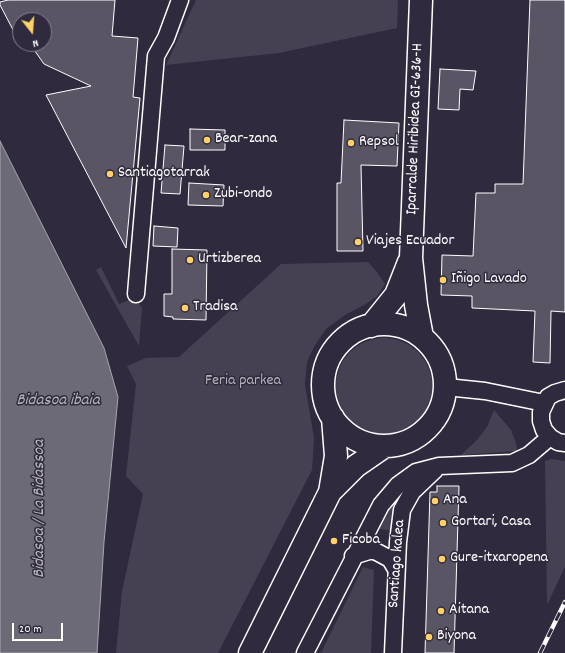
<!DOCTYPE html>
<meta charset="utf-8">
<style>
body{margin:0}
#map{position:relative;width:565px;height:653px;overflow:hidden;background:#2f2a3d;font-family:Dekko,sans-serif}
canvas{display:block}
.north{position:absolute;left:12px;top:12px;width:40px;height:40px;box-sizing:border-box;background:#2f2a3d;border:1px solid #827f8b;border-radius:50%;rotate:163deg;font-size:11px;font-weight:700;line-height:16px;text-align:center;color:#fff}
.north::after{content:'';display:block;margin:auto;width:14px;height:18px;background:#ffd166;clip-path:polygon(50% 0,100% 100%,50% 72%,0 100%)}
.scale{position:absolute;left:12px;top:623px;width:51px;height:18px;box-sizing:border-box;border:2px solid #fff;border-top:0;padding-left:5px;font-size:12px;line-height:14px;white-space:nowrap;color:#fff;-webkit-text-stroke:3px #2f2a3d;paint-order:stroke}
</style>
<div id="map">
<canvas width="565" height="653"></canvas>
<div class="north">N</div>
<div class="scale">20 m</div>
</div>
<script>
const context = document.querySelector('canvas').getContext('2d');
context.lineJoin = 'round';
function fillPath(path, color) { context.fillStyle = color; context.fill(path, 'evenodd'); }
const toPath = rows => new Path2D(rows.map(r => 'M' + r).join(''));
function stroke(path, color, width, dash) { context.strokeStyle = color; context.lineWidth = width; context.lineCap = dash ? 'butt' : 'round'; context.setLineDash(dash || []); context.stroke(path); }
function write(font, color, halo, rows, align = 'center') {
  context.font = font + ' Dekko,sans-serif'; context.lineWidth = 3; context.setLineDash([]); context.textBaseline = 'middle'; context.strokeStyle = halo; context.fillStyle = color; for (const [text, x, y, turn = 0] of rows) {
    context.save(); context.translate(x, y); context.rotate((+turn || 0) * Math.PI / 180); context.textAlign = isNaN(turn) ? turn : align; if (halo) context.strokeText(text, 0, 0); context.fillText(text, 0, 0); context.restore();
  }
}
const green = toPath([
 [196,0,398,0,397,28,279,53,166,65],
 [368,262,377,272,385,284,377,296,366,304,345,315,326,329,315,345,307,362,305,385,314,438,312,470,218,653,116,653,122,591,143,494,126,476,136,384,127,366,146,358,179,357,281,264],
 [101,267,119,304,135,298,142,308,139,346,96,270],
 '336 386a48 48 0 1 1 96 0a48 48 0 1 1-96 0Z',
 [494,410,511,430,516,443,517,451,461,455,477,440,487,427],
 [552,459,565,461,565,567,547,605,545,461],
 [412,480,393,531,374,528,384,510],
 [363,567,374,570,371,653,321,653]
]);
const water = toPath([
 [0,141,104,348,118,397,104,542,97,653,0,653,0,141]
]);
const building = toPath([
 [8,0,115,0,112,36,138,38,133,97,140,98,126,248,46,95,91,86,44,64,30,44,44,44,44,20,20,20,20,43,0,5,0,2,8,0],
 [530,0,565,0,565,312,551,311,550,363,533,362,535,311,472,308,472,296,441,295,442,255,473,256,476,193,495,193,495,184,523,184,530,0],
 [440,69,476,71,473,90,460,89,459,110,438,109,440,69],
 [344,120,399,123,397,166,361,165,363,251,337,251,337,183,341,183,344,120],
 [190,129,225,130,225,150,190,150,190,129],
 [165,145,184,146,180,194,161,193,165,145],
 [189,183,224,185,223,206,188,205,189,183],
 [154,226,178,228,177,247,153,246,154,226],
 [172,249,207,250,206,320,173,319,173,317,164,316,164,294,172,294,172,249],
 [437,486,459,486,454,653,425,653,430,492,437,492,437,486]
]);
const street = toPath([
 [136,294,156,56,166,38,180,0],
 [446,387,485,391,544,403],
 [565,390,555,393,548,397,541,412,541,421,544,430,550,437,558,442,565,443],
 [353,556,369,551,375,551,390,559,396,569],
 [305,653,381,505,398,485,416,472,439,466,512,463,529,455,550,437],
 [393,653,398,542,402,510,412,492,435,470]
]);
const primary = toPath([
 [421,0,411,258,416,305,422,337],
 '323 385a61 61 0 1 1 122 0a61 61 0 1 1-122 0Z',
 [371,326,396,295,409,262],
 [330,492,356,466,385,446],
 [250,653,330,492,336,456,333,418]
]);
const rail = toPath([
 [540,653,565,602]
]);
const markers = [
 [207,140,4,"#ffd166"],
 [351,143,4,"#ffd166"],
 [110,174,4,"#ffd166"],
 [206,195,4,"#ffd166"],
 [358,242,4,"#ffd166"],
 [190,260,4,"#ffd166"],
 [443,280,4,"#ffd166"],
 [185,308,4,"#ffd166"],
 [435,501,4,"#ffd166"],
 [443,523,4,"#ffd166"],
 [334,541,4,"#ffd166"],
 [442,559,4,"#ffd166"],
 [441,611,4,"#ffd166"],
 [429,637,4,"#ffd166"]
];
const streetNames = [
 ["Iparralde Hiribidea GI-636-H",416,129,-88],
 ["Santiago kalea",398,564,-86]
];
const poiNames = [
 ["Bear-zana",215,140],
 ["Repsol",359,143],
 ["Santiagotarrak",118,174],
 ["Zubi-ondo",214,195],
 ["Viajes Ecuador",366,242],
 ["Urtizberea",198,260],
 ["Iñigo Lavado",451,280],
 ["Tradisa",193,308],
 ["Ana",443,501],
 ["Gortari, Casa",451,523],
 ["Ficoba",342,541],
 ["Gure-itxaropena",450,559],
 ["Aitana",449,611],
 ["Biyona",437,637]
];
const parkNames = [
 ["Feria parkea",243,382]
];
const waterNames = [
 ["Bidasoa ibaia",58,402],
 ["Bidasoa / La Bidassoa",41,509,-90]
];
fillPath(green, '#464152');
fillPath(water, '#6d6a77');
stroke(water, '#a7a6ad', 1);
fillPath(building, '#595564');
stroke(building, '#fff', 1);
stroke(street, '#fff', 19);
stroke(primary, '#fff', 25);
stroke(street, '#2f2a3d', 16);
stroke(primary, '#2f2a3d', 22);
stroke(rail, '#fff', 4.5);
stroke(rail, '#2f2a3d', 3, [9]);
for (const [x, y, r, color] of markers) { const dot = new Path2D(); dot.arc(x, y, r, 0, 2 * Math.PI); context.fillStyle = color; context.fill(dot); stroke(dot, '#2f2a3d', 1.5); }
write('16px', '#fff', '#2f2a3d', streetNames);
write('16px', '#fff', '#2f2a3d', poiNames, 'left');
write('16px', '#b5b3ba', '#2f2a3d', parkNames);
write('italic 17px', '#b6b4bb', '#2f2a3d', waterNames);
</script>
